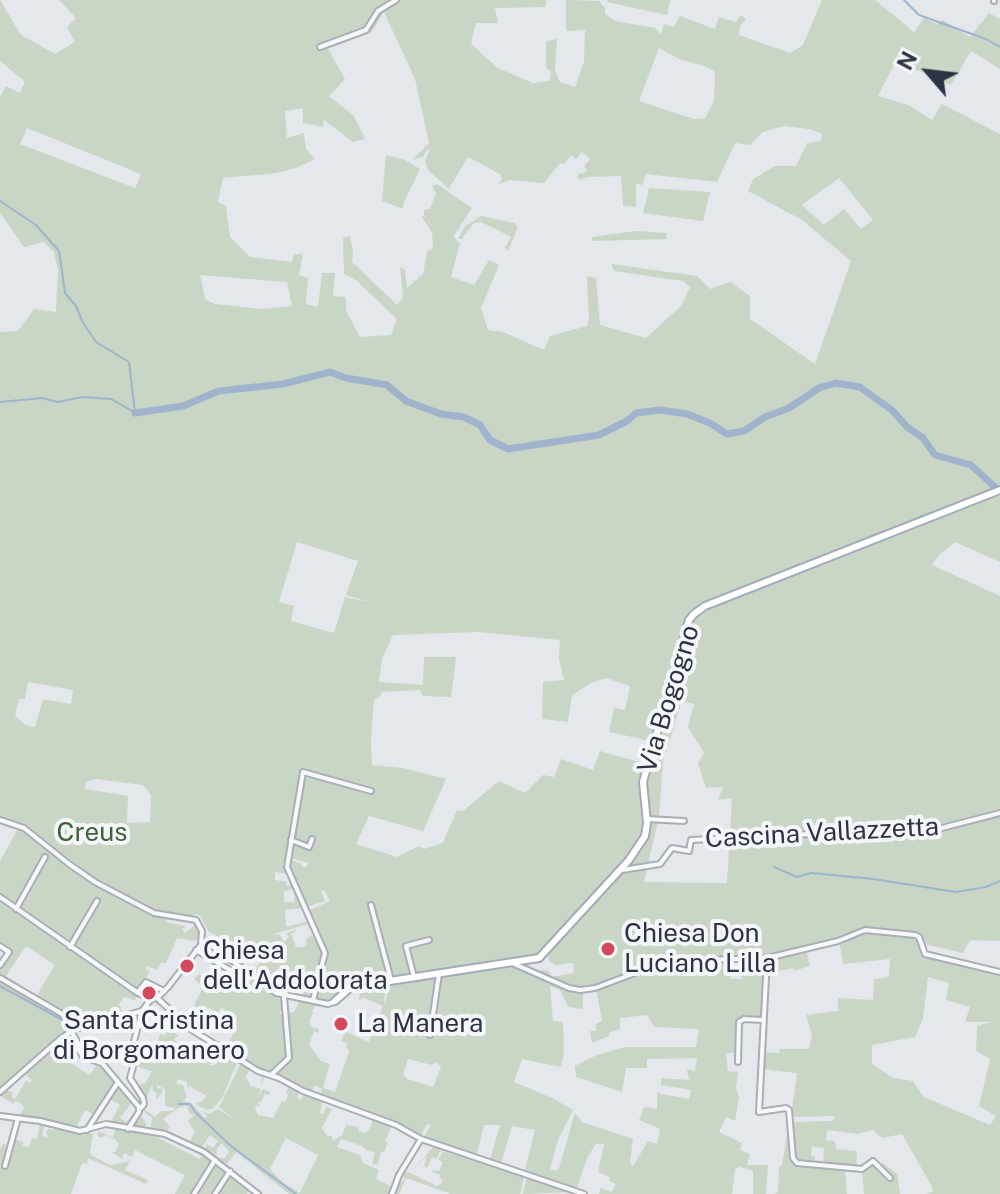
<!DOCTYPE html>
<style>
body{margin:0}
#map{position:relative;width:1000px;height:1194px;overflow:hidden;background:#e4e7ec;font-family:"Public Sans",sans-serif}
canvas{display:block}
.north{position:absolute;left:888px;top:32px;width:80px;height:80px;-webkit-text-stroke:6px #f4f6f9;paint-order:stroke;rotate:298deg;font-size:22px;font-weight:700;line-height:32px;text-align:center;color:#2b3445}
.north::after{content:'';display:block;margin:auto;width:28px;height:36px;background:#2b3445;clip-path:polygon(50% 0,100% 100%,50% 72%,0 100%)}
</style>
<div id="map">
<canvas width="1000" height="1194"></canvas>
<div class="north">N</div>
</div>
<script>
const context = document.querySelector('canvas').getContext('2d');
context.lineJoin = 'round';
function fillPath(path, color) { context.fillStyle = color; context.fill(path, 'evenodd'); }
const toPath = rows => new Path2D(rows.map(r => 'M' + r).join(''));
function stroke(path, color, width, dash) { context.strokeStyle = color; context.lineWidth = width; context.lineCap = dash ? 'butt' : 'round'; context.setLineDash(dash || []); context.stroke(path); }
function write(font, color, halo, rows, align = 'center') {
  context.font = font + ' "Public Sans",sans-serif'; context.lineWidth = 8; context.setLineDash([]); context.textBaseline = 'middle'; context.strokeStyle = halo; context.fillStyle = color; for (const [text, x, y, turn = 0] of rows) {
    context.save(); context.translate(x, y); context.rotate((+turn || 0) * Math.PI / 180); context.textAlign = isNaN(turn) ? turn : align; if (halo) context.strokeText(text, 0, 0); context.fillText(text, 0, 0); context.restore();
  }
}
const green = toPath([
 [0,0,21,35,55,54,75,42,67,27,76,18,59,0,546,0,546,7,495,8,498,23,476,23,471,44,498,68,533,83,550,81,551,72,546,67,546,41,557,39,555,70,560,82,575,87,584,62,585,30,566,31,566,0,599,1,605,8,605,14,615,21,655,28,661,34,664,24,674,27,680,16,715,29,719,17,736,22,741,15,746,19,740,26,739,35,790,53,803,45,822,0,875,0,914,32,924,18,937,24,943,20,970,37,989,13,1000,19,1000,69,971,51,951,85,915,69,899,55,878,96,908,105,932,120,942,104,1000,134,1000,562,955,542,939,555,932,565,1000,596,1000,941,970,940,963,953,924,944,915,934,897,933,918,938,925,955,1000,974,1000,1194,927,1194,933,1191,931,1185,902,1134,882,1138,873,1130,858,1134,827,1130,826,1140,835,1141,836,1149,857,1151,856,1168,823,1164,824,1148,812,1147,811,1156,815,1156,814,1163,799,1162,794,1158,792,1122,833,1121,835,1116,791,1117,797,1073,762,1069,763,1052,779,1053,780,1049,809,1049,812,1035,806,1015,838,1011,838,998,873,1000,874,979,889,977,890,959,843,964,839,940,815,944,767,957,705,959,642,970,594,987,580,988,533,971,544,970,550,972,551,977,574,973,573,963,556,965,549,961,548,953,629,863,646,837,646,785,674,679,671,678,651,741,609,732,614,708,625,710,630,686,606,678,591,683,572,695,568,722,542,719,543,682,564,680,559,659,560,640,479,632,393,635,382,659,379,682,423,685,424,657,456,657,451,697,423,696,420,690,382,692,379,698,374,699,371,739,372,765,403,768,446,779,423,831,369,816,356,844,397,857,419,846,424,849,443,843,457,810,463,811,499,781,525,793,543,775,554,777,561,759,593,770,600,751,646,764,641,781,644,831,638,846,597,895,539,954,531,959,348,986,331,1002,315,998,326,953,308,911,330,901,324,890,321,892,325,901,306,907,288,863,291,860,300,863,303,868,307,867,308,863,291,858,283,863,287,874,275,872,275,880,287,882,286,886,293,885,294,888,284,892,284,902,294,902,295,891,303,908,285,910,286,927,309,921,314,932,308,924,270,935,279,934,284,942,289,937,286,933,298,929,291,934,296,947,304,947,307,943,305,941,311,935,317,939,323,956,311,997,303,995,304,988,277,969,271,979,287,986,290,982,301,990,285,989,269,980,267,986,261,982,251,975,269,950,255,948,247,960,242,959,231,944,208,931,200,915,195,914,190,923,167,918,166,922,186,926,182,929,185,933,195,925,200,935,196,941,177,938,166,963,161,963,157,970,147,966,146,969,150,971,138,992,0,894,0,861,19,827,0,823,0,332,18,331,34,309,56,312,58,270,54,252,44,242,24,247,0,213,0,97,6,86,20,93,25,82,0,61],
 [384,12,415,79,429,143,412,160,423,157,428,148,429,151,425,162,428,170,449,189,468,157,500,174,502,180,497,185,510,180,544,183,560,163,564,164,571,155,576,159,582,152,590,159,584,166,587,170,584,173,578,174,577,177,580,180,588,177,621,176,623,206,636,207,636,184,642,185,646,174,717,182,735,143,750,145,763,132,784,126,809,129,822,134,821,141,807,143,796,166,775,166,753,179,748,191,802,220,851,261,815,364,750,319,750,296,730,282,710,289,697,276,611,264,614,271,683,281,690,287,681,306,646,338,600,325,596,278,587,276,589,319,587,326,550,336,544,350,503,332,488,330,481,308,499,265,489,260,474,285,451,277,460,243,453,237,472,208,437,184,432,186,436,194,430,209,424,210,424,215,433,227,423,215,422,217,432,233,433,249,427,251,423,274,407,288,405,270,400,267,403,297,397,305,352,262,353,252,350,236,343,238,344,274,357,281,397,319,391,335,360,337,346,311,346,297,333,296,335,273,322,273,318,307,306,304,308,278,299,275,303,253,294,255,292,262,250,257,230,237,226,206,218,202,223,178,277,173,296,168,315,159,306,149,304,133,287,138,285,111,303,108,303,123,323,127,324,120,353,142,365,139,354,116,329,96,345,79,328,49,371,33],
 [659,48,679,59,707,67,715,72,714,101,705,118,694,119,639,101],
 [27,128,141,174,135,188,20,144],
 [839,178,873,220,861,229,844,209,824,225,802,205],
 [200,275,287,282,292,306,262,309,215,304,205,299],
 [297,542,358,561,346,595,373,603,345,597,334,633,291,621,294,606,279,602],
 [28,682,73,690,71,704,43,699,35,727,25,725,15,716,19,699,25,699],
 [682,701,694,704,688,727,704,753,698,764,706,788,723,787,718,800,732,798,727,883,644,882,659,816,663,761],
 [96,779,143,785,151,795,150,822,127,823,128,796,85,789,86,782],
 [928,977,949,983,946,1000,970,1007,965,1022,991,1022,977,1026,976,1051,990,1059,979,1106,996,1116,990,1125,924,1097,913,1081,894,1078,872,1064,872,1045,915,1037,923,1018],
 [608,0,670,0,667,15,607,2],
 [386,155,405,160,420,169,403,204,403,209,382,201],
 [649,188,710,192,703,221,643,213],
 [481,216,514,223,518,227,508,251,505,248,511,237,481,222,474,223,462,239,458,239,465,226],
 [635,231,666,233,667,239,591,241,592,237],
 [0,900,138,996,134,1001,127,997,123,998,119,1004,124,1016,115,1013,105,1021,89,1026,37,995,55,965,26,946,6,976,26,988,0,974,0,967,11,952,0,944],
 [806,949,810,966,794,971,793,968,779,971,768,969,769,959],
 [766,960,763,1020,741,1021,739,1064,735,1064,735,1053,726,1053,728,1071,738,1072,736,1088,739,1097,735,1121,726,1117,719,1132,742,1143,740,1150,750,1154,747,1165,768,1165,766,1194,753,1194,753,1171,740,1167,735,1169,732,1194,599,1194,600,1188,612,1192,616,1184,609,1181,610,1177,598,1172,604,1144,596,1144,588,1156,576,1190,525,1170,535,1130,512,1126,501,1164,490,1160,500,1125,484,1125,476,1157,424,1137,431,1125,427,1124,421,1135,390,1121,320,1096,322,1089,315,1085,310,1095,275,1077,291,1060,287,1013,294,1012,301,999,327,1007,315,1005,312,1012,319,1015,313,1013,309,1022,312,1027,319,1029,318,1033,314,1031,309,1045,321,1061,330,1064,323,1088,335,1092,349,1052,348,1048,346,1049,347,1043,341,1041,344,1035,346,1032,369,1042,383,1006,364,998,359,1000,360,993,385,989,384,1005,391,984,513,966,583,994,583,1009,568,1007,560,990,550,986,553,1021,563,1022,564,1052,561,1067,522,1059,514,1082,552,1098,573,1110,558,1140,550,1169,558,1171,575,1113,582,1122,633,1139,630,1163,633,1166,648,1141,657,1144,660,1129,639,1120,644,1107,657,1109,657,1093,689,1099,691,1090,661,1085,661,1078,689,1080,687,1069,695,1071,697,1058,647,1059,647,1068,626,1068,622,1092,576,1077,575,1066,597,1055,625,1047,696,1047,699,1029,654,1027,647,1015,620,1018,620,1029,609,1033,609,1036,592,1043,590,1031,596,1031,596,1024,602,1021,596,988,643,971,705,962,729,961,731,979,742,979,742,975,751,976,744,969,743,961],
 [408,1059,432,1065,436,1062,441,1067,433,1087,407,1079,403,1074],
 [234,964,265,991,281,1000,283,1009,279,1013,283,1015,289,1058,269,1074,217,1043,219,1041,227,1045,235,1031,222,1024,227,1018,223,1013,225,1009,221,1008,218,1013,207,1007,200,1022,196,1020,194,1024,199,1027,196,1031,186,1024,196,1008,194,1005,203,987,194,979,199,974,204,978,207,975,225,985,237,973,232,968],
 [0,979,66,1018,71,1025,68,1031,0,1089],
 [171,1021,177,1026,173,1031,178,1036,174,1039,177,1043,181,1041,190,1052,185,1060,190,1062,194,1055,203,1059,206,1053,216,1059,211,1064,206,1063,211,1066,216,1064,223,1051,238,1061,222,1098,213,1108,207,1110,197,1105,196,1102,201,1102,207,1096,189,1086,187,1089,187,1082,178,1079,176,1084,183,1085,187,1097,183,1101,191,1103,205,1118,207,1116,201,1111,209,1114,218,1109,237,1121,219,1107,241,1063,265,1075,261,1085,262,1078,255,1072,249,1070,246,1077,251,1086,261,1089,258,1096,263,1089,270,1092,269,1095,265,1094,261,1102,258,1102,260,1106,258,1107,257,1105,255,1108,258,1115,273,1118,282,1101,285,1102,288,1095,286,1093,289,1086,299,1091,297,1098,300,1100,306,1094,323,1101,320,1113,323,1114,326,1107,332,1109,322,1128,327,1136,332,1136,333,1141,342,1135,346,1125,359,1127,358,1131,366,1133,372,1125,372,1118,391,1126,385,1142,388,1143,384,1152,381,1152,378,1165,372,1164,375,1153,366,1150,362,1146,341,1139,337,1147,360,1155,363,1163,379,1170,376,1179,392,1187,391,1194,289,1194,236,1152,227,1164,218,1158,225,1158,229,1151,222,1143,217,1148,216,1156,205,1150,207,1144,213,1148,218,1141,210,1135,202,1147,189,1144,195,1131,188,1121,194,1115,189,1113,187,1106,180,1107,163,1119,170,1127,164,1133,131,1126,138,1114,146,1121,143,1122,146,1122,146,1127,151,1127,152,1118,143,1111,140,1111,142,1108,155,1117,161,1111,173,1111,176,1108,165,1106,165,1089,157,1085,157,1088,163,1089,161,1095,156,1099,157,1093,153,1091,152,1085,146,1099,144,1098,139,1089,141,1083,145,1084,152,1071,138,1067,140,1064,136,1061,139,1056,155,1064,157,1059,140,1052,145,1046,151,1049,153,1045,157,1047,156,1050,167,1055,169,1051,157,1045,157,1042,161,1033,164,1036,167,1033],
 [286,1138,318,1155,300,1193,282,1182,270,1169],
 [50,1050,90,1075,97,1064,116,1082,95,1115,85,1110,75,1129,19,1116,24,1108,22,1104,15,1101,13,1104,0,1095,6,1089,13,1093,12,1097,15,1099,26,1081,30,1083,32,1080,26,1076,28,1073,26,1071],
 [118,1084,133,1101,120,1118,126,1122,139,1109,128,1127,113,1124,111,1121,120,1105,108,1098],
 [790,1119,794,1163,845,1168,847,1194,775,1194,778,1192,779,1167,782,1165],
 [40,1122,45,1123,42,1136,49,1137,46,1134,48,1129,54,1130,57,1127,93,1134,90,1152,92,1156,111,1165,130,1161,125,1170,148,1180,146,1184,88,1158,87,1164,82,1163,71,1194,0,1194,0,1149,3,1144,12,1146,14,1139,23,1142,23,1146,29,1147,32,1138,37,1139],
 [116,1128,151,1134,199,1159,202,1156,250,1189,247,1194,175,1194,185,1175,135,1150,132,1157,124,1153,122,1159,111,1152,115,1152,119,1144,116,1140,105,1135,102,1138,97,1136,99,1131,113,1138],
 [433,1147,441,1150,436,1159,432,1157,427,1168,424,1166,427,1155,410,1173,437,1186,441,1184,443,1179,439,1178,440,1175,429,1170,439,1171,443,1162,438,1160,443,1151,524,1177,520,1194,451,1194,406,1178,399,1194,394,1194,398,1181,402,1182,405,1178,401,1176,404,1171,410,1173],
 [873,1161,884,1164,897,1174,900,1194,864,1194,862,1170],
 [527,1176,573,1192,523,1194]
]);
const stream = toPath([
 [904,0,919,15,986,39,1000,47],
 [0,201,36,225,59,251,65,293,76,306,83,323,96,342,129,362,135,413],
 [0,402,42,398,58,402,82,397,111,399,134,412],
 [774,867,797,877,811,873,873,879,956,892,986,887,1000,881],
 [0,986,68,1023],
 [178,1104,190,1104,196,1113,231,1146,296,1194]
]);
const river = toPath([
 [135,413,183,406,219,391,283,384,330,372,346,378,387,385,406,401,441,414,464,417,480,425,490,440,508,449,599,435,627,421,636,413,660,410,687,414,710,423,727,434,744,431,765,417,789,408,819,388,836,383,860,387,893,411,907,427,923,438,935,455,971,465,997,489]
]);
const minor = toPath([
 [994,1,994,0],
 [320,47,366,30,378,11,396,0],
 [646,819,684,821],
 [0,820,24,828,69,864,95,882,154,913,196,920,202,931,201,945],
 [291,840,309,847,312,839],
 [622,870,660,864,672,848,689,851,691,840,810,834,834,836,938,829,1000,813],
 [0,897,138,993,151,999],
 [371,905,391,980],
 [16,909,45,857],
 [0,946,9,952,0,965],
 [70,947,97,901],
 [196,950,230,970],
 [767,958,759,1112,786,1108,789,1110,793,1158,797,1163,862,1169,873,1161,890,1178],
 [512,963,569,988,580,990,595,988,643,970,705,960,767,958,838,941,865,930,915,935,919,937,925,954,1000,972],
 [414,977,406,946,429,940],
 [0,978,69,1018,75,1029],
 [138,992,146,982,164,991],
 [157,998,192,1030,258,1071,279,1078,303,1091,396,1125,421,1139,584,1194],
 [313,1000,325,953,287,867,303,772,371,791],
 [430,1035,439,974],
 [60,1039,77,1049,79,1045,71,1031],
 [78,1048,83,1057,102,1063,139,1107,139,1112,128,1129],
 [738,1062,739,1022,744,1019,763,1020],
 [271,1075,289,1058,284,996],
 [0,1092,60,1039,75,1029,142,1011,151,999,157,998,168,987,201,945,212,946,276,993,328,1004,334,1002],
 [141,1108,144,1104,143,1098,130,1078,137,1052,132,1049,142,1011],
 [0,1116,40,1121,80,1131,106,1124,165,1134,204,1152,258,1194],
 [87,1130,118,1082],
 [5,1166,18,1118],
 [194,1194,215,1160],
 [215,1194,230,1171],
 [392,1194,399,1175,421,1139]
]);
const major = toPath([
 [335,1001,351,987,539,958,629,860,645,836,647,823,643,782,689,620,694,614,705,606,1000,490]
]);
const markers = [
 [608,949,8,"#d1495b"],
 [187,966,8,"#d1495b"],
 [149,993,8,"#d1495b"],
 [341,1024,8,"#d1495b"]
];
const streetNames = [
 ["Via Bogogno",669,699,-73],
 ["Cascina Vallazzetta",822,833,-3]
];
const parkNames = [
 ["Creus",92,833]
];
const poiNames = [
 ["Chiesa Don",624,934],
 ["Luciano Lilla",624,964],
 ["Chiesa",203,951],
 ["dell'Addolorata",203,981],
 ["Santa Cristina",149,1021,"center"],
 ["di Borgomanero",149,1051,"center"],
 ["La Manera",357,1024]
];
fillPath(green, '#c9d6c5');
stroke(stream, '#9fb4cc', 2);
stroke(river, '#9fb4cc', 7);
stroke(minor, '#a9aeb7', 8);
stroke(major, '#a3abb8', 10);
stroke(minor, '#f7f8fa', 4);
stroke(major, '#fff', 6);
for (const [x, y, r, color] of markers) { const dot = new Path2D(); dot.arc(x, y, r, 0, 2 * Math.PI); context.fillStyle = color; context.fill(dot); stroke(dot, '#f4f6f9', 3); }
write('26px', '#2b3445', '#f4f6f9', streetNames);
write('26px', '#3f6138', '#f4f6f9', parkNames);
write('26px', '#2b3445', '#f4f6f9', poiNames, 'left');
</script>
